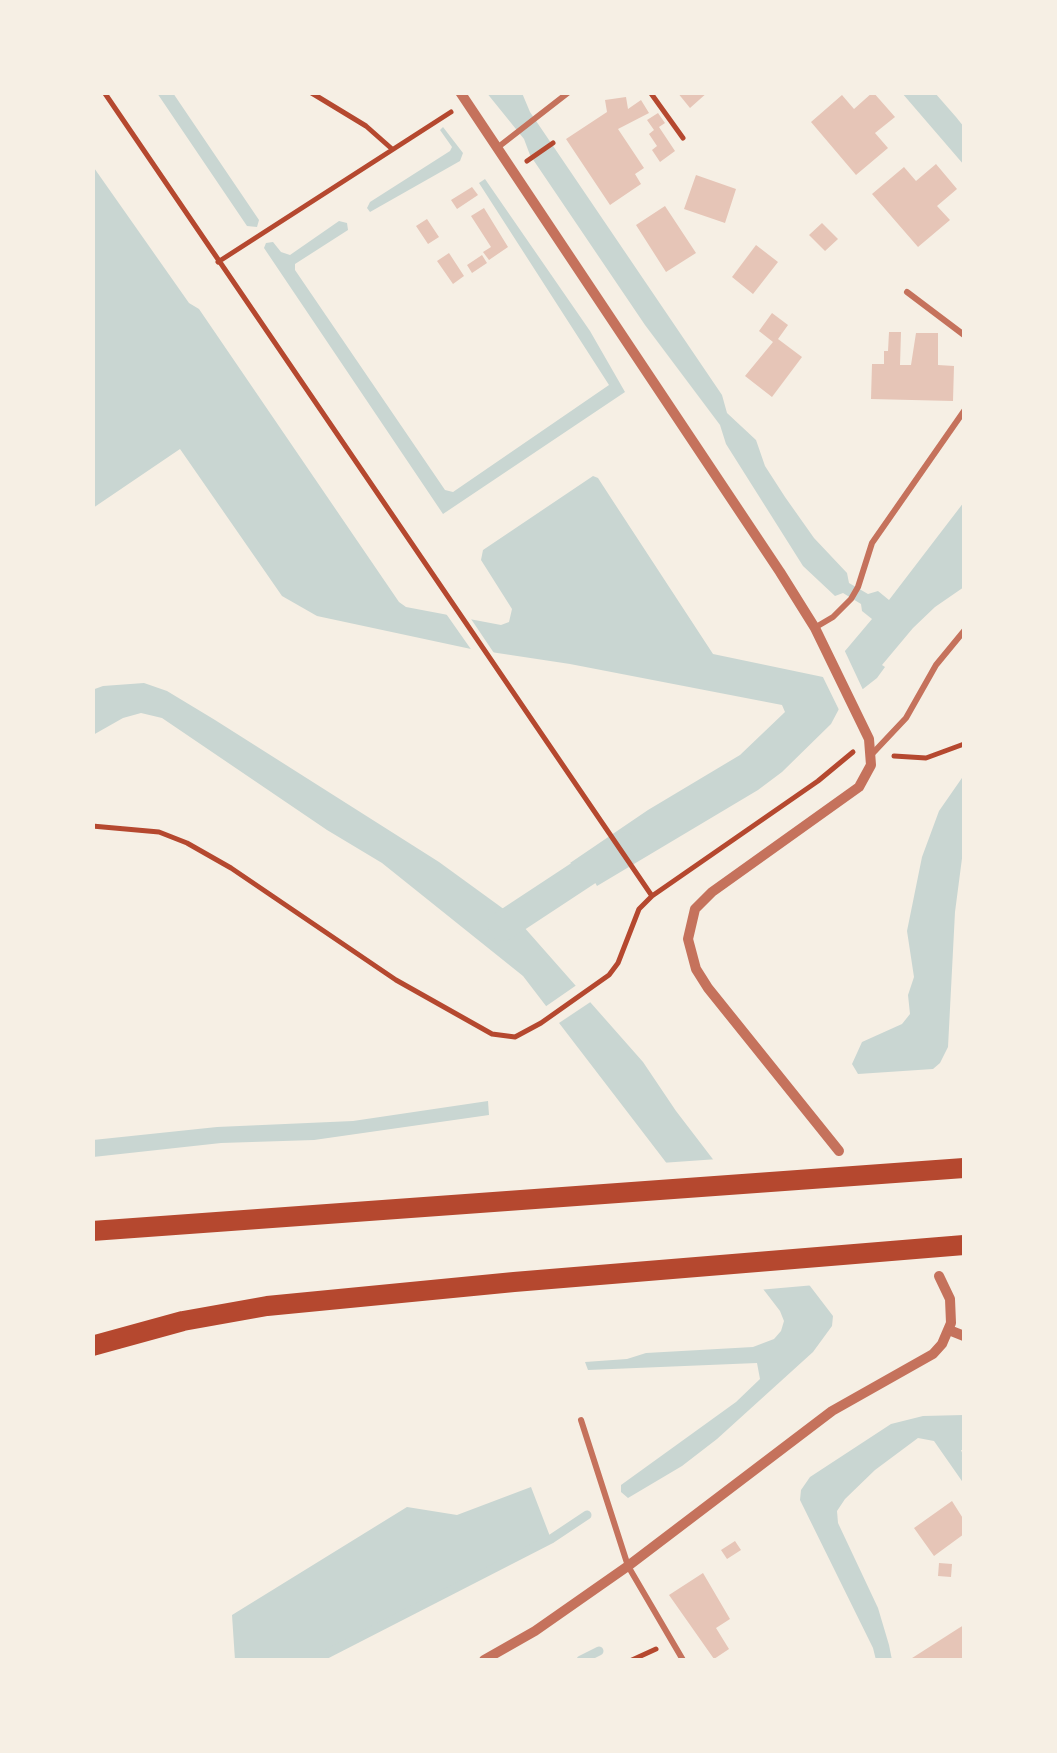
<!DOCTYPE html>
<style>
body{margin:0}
#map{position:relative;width:1057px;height:1753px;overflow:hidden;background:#f6efe4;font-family:Karla,sans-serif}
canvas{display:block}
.frame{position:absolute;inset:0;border:95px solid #f6efe4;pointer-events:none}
</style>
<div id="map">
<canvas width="1057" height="1753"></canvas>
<div class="frame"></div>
</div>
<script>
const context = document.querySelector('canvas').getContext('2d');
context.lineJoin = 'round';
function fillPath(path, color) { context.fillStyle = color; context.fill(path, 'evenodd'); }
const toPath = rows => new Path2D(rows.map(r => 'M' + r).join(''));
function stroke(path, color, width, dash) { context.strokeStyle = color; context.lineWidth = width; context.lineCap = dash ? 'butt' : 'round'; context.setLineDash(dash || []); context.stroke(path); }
const water = toPath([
 [486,92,522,93,530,112,722,395,727,413,756,440,765,466,785,497,814,538,847,573,849,583,868,594,878,591,889,600,964,502,964,587,935,607,913,628,882,665,885,667,877,678,840,707,831,724,782,772,758,790,597,886,588,870,570,863,648,810,740,755,785,712,782,705,570,664,471,649,317,616,282,596,180,449,93,508,92,165,189,303,199,309,399,602,406,607,501,625,509,622,512,609,481,560,483,550,593,476,598,478,609,495,713,654,823,677,872,619,862,611,861,604,843,593,835,596,803,566,726,444,720,425,645,325,530,155,524,139],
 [157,93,173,93,259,220,257,227,247,226],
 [902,93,935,93,956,117,964,127,964,165],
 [443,127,463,153,460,161,370,212,367,208,370,202,450,151,452,147,440,130],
 [485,179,590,331,625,392,443,514,264,248,266,243,273,242,281,252,290,255,339,221,347,223,348,230,295,264,295,270,445,490,453,492,609,385,479,183],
 [144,683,167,691,215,720,439,862,505,910,529,894,541,913,523,926,643,1062,676,1111,833,1316,832,1326,813,1352,717,1439,682,1466,628,1498,621,1492,621,1485,736,1402,760,1379,757,1363,588,1370,585,1362,627,1359,646,1353,753,1347,774,1339,781,1331,784,1321,780,1311,523,976,382,863,327,830,162,718,141,713,123,718,93,735,92,690,103,686],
 [964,775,964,843,955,912,948,1047,940,1063,933,1069,858,1074,852,1064,862,1042,902,1024,910,1014,908,995,914,977,907,931,922,857,939,811],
 [488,1101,489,1115,314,1140,221,1143,93,1157,93,1140,217,1127,353,1121],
 [964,1415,964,1450,961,1450,964,1458,964,1484,934,1441,918,1438,875,1470,845,1499,837,1511,838,1523,878,1608,889,1645,892,1660,876,1660,873,1648,800,1500,801,1490,810,1477,891,1424,923,1416],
 [531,1487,551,1539,315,1660,235,1660,232,1615,407,1507,457,1515]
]);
const pier = toPath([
 [442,608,467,613,498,659,475,655],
 [842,645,864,692,841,714,820,671],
 [581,982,595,999,556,1025,542,1009],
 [718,1159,815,1285,758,1290,661,1163]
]);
const stream = toPath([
 [315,1660,551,1539,587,1515],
 [581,1660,599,1651]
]);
const canal = toPath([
 [503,926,623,847]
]);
const building = toPath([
 [677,92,708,92,690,108],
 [873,92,895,117,875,133,888,148,856,175,811,122,842,95,854,109],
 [626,97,628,109,641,100,649,113,618,129,644,168,635,174,641,184,610,205,566,139,607,112,605,100],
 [658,113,665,123,659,127,675,151,660,162,652,150,657,146,649,134,654,130,647,120],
 [936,164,957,189,937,206,950,220,918,247,872,194,904,167,916,181],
 [696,175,736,189,725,223,684,209],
 [472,187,478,195,457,209,451,200],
 [665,206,696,253,666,272,636,225],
 [484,208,508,247,489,260,483,252,491,247,471,216],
 [427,219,439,237,428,244,416,226],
 [822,223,838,239,825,251,809,235],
 [756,245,778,262,753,294,732,277],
 [449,253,464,276,453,284,437,261],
 [482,255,487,263,472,273,467,265],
 [772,313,788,325,778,339,802,357,772,397,745,376,773,342,759,331],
 [889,332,901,332,900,365,911,365,916,333,938,333,938,365,954,366,953,401,871,399,872,364,884,364,884,351,888,351],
 [952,1501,964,1520,964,1534,934,1556,914,1528],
 [735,1541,741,1550,727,1559,721,1550],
 [939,1563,952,1564,951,1577,938,1576],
 [703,1573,730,1619,716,1628,729,1649,714,1659,669,1595],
 [964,1625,964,1660,909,1660,959,1628]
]);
const path = toPath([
 [104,92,652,896],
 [310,92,366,126,392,149],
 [650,92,683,138],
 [527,161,553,143],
 [218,262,451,112],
 [894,756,926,758,964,744],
 [92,826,159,832,187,843,231,868,396,980,492,1034,515,1037,541,1023,609,975,618,963,639,909,652,896,818,781,853,752],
 [632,1660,656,1649]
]);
const service = toPath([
 [497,148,569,92],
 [907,292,964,335],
 [816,627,833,617,851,599,858,587,872,543,964,411],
 [873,753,906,718,936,665,964,631],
 [581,1420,628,1566,683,1660]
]);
const minor = toPath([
 [460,92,780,572,815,628,869,739,871,765,859,787,712,892,695,909,688,939,696,969,708,988,839,1151],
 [949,1330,964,1336],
 [484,1660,535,1631,628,1566,832,1411,933,1354,942,1344,951,1323,950,1299,939,1276]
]);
const primary = toPath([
 [92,1231,964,1168],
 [92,1346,183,1321,267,1306,514,1282,964,1245]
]);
fillPath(water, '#c9d6d2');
fillPath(pier, '#f6efe4');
stroke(stream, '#c9d6d2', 9);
stroke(canal, '#c9d6d2', 30);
fillPath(building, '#e6c5b7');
stroke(path, '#b5482f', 5);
stroke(service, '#c5725c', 6);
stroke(minor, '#c5725c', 10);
stroke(primary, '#b5482f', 20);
</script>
